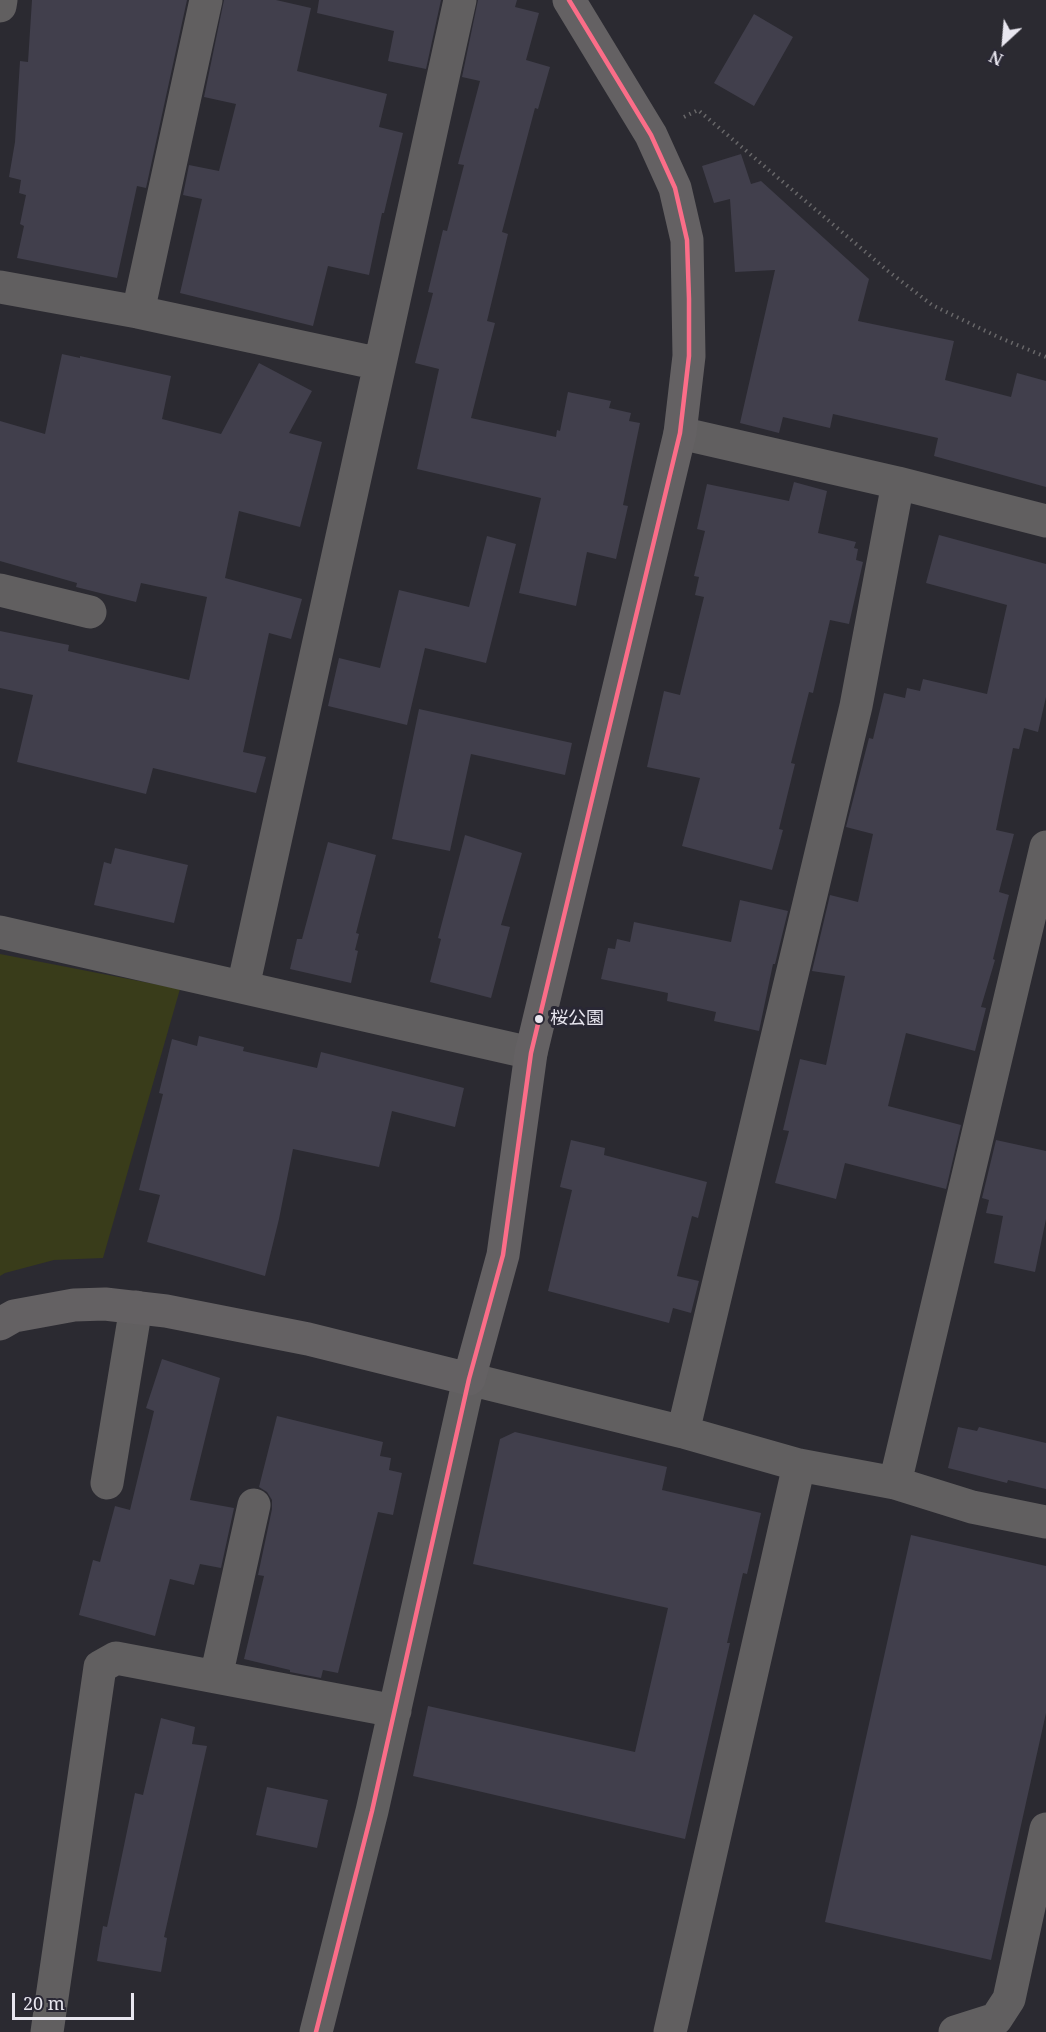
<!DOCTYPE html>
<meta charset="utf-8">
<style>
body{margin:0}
#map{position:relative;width:1046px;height:2032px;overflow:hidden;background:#2b2a31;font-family:"Noto Serif",serif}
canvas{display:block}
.north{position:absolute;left:974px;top:12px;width:60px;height:60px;-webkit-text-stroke:4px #292734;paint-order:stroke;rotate:206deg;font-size:16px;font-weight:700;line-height:24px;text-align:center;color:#e8e6ef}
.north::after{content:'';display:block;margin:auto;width:21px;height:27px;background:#e8e6ef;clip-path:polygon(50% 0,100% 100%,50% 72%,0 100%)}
.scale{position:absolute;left:12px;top:1993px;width:122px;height:27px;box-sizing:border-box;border:3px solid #e8e6ef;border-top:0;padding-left:8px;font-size:18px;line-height:21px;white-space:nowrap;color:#e8e6ef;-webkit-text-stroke:4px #292734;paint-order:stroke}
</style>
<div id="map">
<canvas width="1046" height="2032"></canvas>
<div class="north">N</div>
<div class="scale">20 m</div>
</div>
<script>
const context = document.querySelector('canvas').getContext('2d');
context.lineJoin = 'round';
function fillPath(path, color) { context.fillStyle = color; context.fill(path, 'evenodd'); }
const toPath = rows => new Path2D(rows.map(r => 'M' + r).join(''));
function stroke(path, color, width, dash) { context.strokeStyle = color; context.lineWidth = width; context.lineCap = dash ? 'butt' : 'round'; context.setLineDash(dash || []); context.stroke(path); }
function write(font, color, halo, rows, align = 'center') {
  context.font = font + ' "Noto Serif","Noto Sans JP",serif'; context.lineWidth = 6; context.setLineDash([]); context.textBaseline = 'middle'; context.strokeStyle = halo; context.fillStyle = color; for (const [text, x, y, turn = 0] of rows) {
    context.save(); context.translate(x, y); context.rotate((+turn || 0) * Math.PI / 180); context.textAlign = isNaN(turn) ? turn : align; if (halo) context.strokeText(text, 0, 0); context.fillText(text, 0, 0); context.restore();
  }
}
const green = toPath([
 [0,954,180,989,103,1258,54,1260,5,1273,0,1276]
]);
const building = toPath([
 [32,0,187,0,146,188,137,186,117,278,17,258,24,226,20,224,26,195,19,193,21,180,9,177,15,142,20,61,28,62],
 [224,0,276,0,311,8,297,71,387,94,379,127,403,133,384,213,382,213,369,275,328,266,313,326,180,293,202,199,183,195,189,165,219,171,236,104,204,97],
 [319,0,441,0,426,69,388,61,394,31,317,13],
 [478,0,517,0,515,7,539,13,526,60,550,67,538,109,535,108,502,232,508,234,487,321,495,323,471,418,556,437,557,430,560,431,568,392,611,401,609,408,631,413,629,421,640,423,623,505,628,506,616,559,587,552,576,606,519,593,541,498,417,469,439,369,415,363,433,293,428,292,443,230,447,231,464,165,458,164,480,81,462,77],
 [754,14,793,37,754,106,714,83],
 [741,154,751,184,761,181,869,279,858,321,954,341,945,380,1011,397,1017,373,1046,381,1046,487,934,456,938,438,833,414,830,428,783,417,779,433,740,423,775,270,735,272,730,199,714,203,702,166],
 [62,354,80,358,80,356,171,376,162,419,221,434,259,363,312,391,289,433,322,442,300,527,239,511,225,578,302,599,291,639,269,633,243,752,266,757,256,793,153,768,146,794,17,762,33,695,0,688,0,631,69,645,68,651,189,680,207,597,141,583,136,602,76,587,77,583,0,561,0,421,45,434],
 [794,482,827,491,818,533,856,542,854,548,858,549,856,560,863,562,849,624,830,620,813,693,809,692,791,763,795,764,779,829,783,830,772,870,682,846,700,778,647,767,664,691,680,695,704,597,695,595,699,577,694,576,705,531,697,529,707,484,789,501],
 [939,535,1046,564,1046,697,1038,732,1024,728,1019,749,1013,748,996,830,1014,834,999,892,1009,895,993,959,995,960,981,1007,986,1008,975,1051,906,1033,888,1106,961,1125,946,1189,845,1163,836,1199,775,1183,789,1131,783,1130,800,1059,826,1065,845,976,812,971,830,895,858,902,873,834,846,827,869,738,873,739,884,693,905,698,907,688,920,691,923,679,987,694,1007,605,926,583],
 [487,536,516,544,486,663,425,648,407,725,328,706,339,658,380,668,399,590,469,607],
 [419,709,572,743,565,775,471,754,450,851,392,839],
 [465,835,522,853,501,925,510,927,491,998,430,982,441,939,438,938],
 [328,842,376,855,356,933,359,934,355,950,358,951,351,983,290,969,297,939,302,939],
 [115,848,188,865,174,923,94,905,104,862,111,864],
 [740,900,788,911,775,964,773,964,759,1031,714,1021,716,1012,667,1001,668,993,601,979,608,948,615,949,617,939,630,942,634,922,731,942],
 [199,1036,244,1047,243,1051,317,1068,321,1052,464,1088,455,1127,392,1111,379,1167,293,1149,279,1219,265,1276,147,1242,160,1195,139,1190,163,1094,159,1093,172,1039,197,1046],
 [571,1140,605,1148,604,1155,707,1182,698,1218,692,1216,677,1276,699,1281,691,1313,673,1308,669,1323,548,1291,572,1190,560,1187],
 [996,1140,1046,1151,1046,1219,1035,1272,994,1263,1003,1216,986,1213,989,1200,982,1198],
 [162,1359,220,1378,190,1500,234,1508,221,1568,200,1564,194,1585,170,1579,155,1636,79,1615,93,1560,100,1562,115,1506,130,1510,154,1411,146,1408],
 [277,1416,383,1442,380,1456,391,1458,389,1470,402,1473,393,1515,378,1512,338,1673,323,1670,321,1678,290,1672,290,1670,244,1659,264,1576,258,1575,272,1509,272,1500,267,1492,259,1487],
 [958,1427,977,1431,979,1427,1046,1443,1046,1489,1008,1480,1007,1483,948,1468],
 [515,1432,667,1467,662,1490,761,1513,747,1574,743,1573,727,1643,730,1643,685,1839,413,1776,428,1706,635,1752,668,1608,473,1564,500,1439],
 [911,1535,1046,1566,1046,1713,991,1960,825,1922],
 [161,1718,195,1727,192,1744,207,1746,164,1937,167,1938,161,1972,97,1961,103,1926,107,1927,135,1793,143,1795],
 [267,1787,328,1800,317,1848,256,1835]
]);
const path = toPath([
 [684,117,698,110,888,271,932,305,998,337,1046,357]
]);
const street = toPath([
 [0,6,1,0],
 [0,287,138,312,380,364],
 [138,312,206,0],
 [680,433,898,483,1046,521],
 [0,590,90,612],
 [0,932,531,1053],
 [243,987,460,0],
 [683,1432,856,706,898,483],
 [107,1483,136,1307],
 [895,1483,1046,847],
 [216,1677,254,1505],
 [47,2032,100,1667,116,1658,395,1711],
 [316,2032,372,1811,469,1379,683,1432,799,1465,895,1483,972,1507,1046,1522],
 [670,2032,799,1465],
 [955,2032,996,2019,1009,1999,1046,1829]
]);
const secondary = toPath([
 [0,1324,14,1316,74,1305,105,1304,166,1311,308,1339,469,1379,503,1255,531,1053,680,433,689,356,687,240,675,188,651,135,569,0]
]);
const bus1 = toPath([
 [316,2032,372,1811,469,1379,503,1255,531,1053,680,433,689,356,689,299,687,240,675,188,651,135,569,0]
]);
const markers = [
 [539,1019,5,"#e8e6ef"]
];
const busNames = [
 ["桜公園",550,1019]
];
fillPath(green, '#393c1a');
fillPath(building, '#413f4c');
stroke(path, '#686769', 4, [1.5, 4.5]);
stroke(street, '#615f60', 33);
stroke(secondary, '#646163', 33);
stroke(bus1, '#fb6d88', 4.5);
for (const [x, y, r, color] of markers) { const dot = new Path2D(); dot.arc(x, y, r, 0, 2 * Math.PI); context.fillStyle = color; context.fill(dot); stroke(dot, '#292734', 2); }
write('18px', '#e8e6ef', '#292734', busNames, 'left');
</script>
